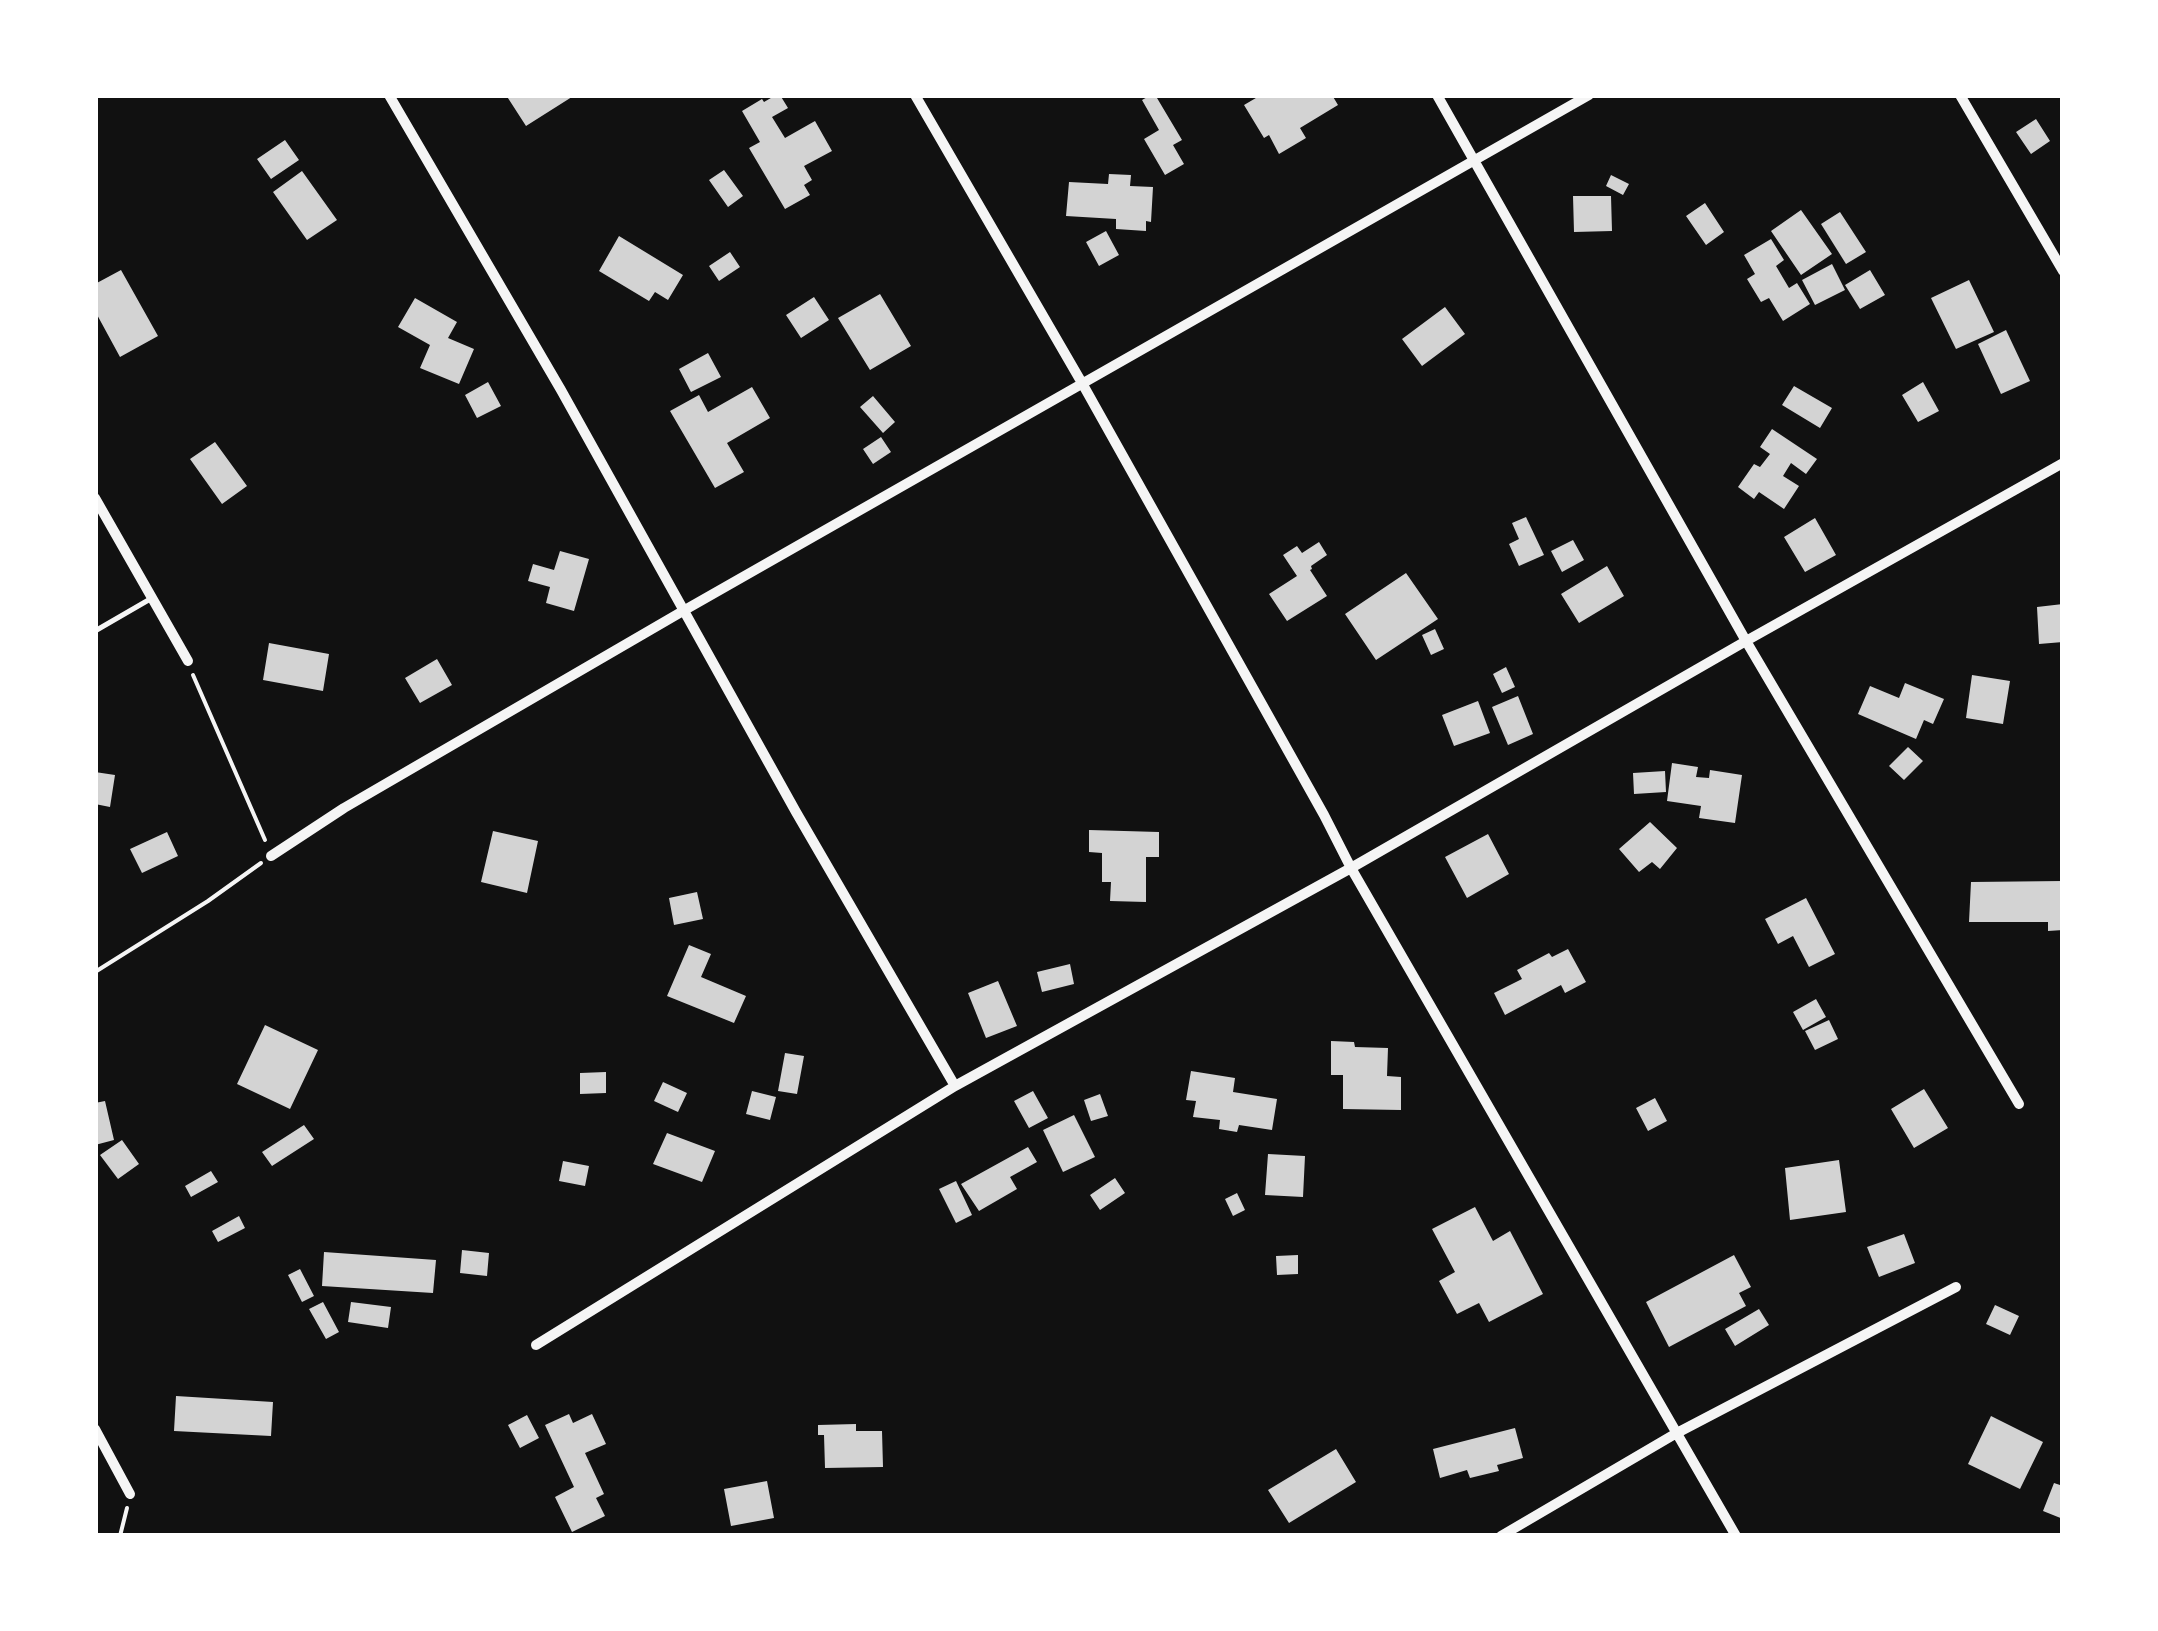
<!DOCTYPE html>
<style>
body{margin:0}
#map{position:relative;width:2158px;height:1631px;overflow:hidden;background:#111;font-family:"Fira Sans",sans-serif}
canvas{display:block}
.frame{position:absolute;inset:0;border:98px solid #fff;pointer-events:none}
</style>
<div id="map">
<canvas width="2158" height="1631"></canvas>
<div class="frame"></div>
</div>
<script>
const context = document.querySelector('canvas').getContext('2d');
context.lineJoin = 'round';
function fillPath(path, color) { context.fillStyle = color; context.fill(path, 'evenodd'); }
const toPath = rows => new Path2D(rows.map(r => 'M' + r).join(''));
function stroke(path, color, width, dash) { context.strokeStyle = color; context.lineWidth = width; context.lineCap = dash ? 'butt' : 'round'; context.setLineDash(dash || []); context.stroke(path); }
const building = toPath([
 [506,95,575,95,526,126],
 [776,95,780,95,788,108,772,117,785,138,815,121,832,151,804,166,812,180,804,185,810,195,785,209,749,148,760,142,742,111,762,99,764,102],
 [1151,95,1163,95,1157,98,1182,140,1173,145,1184,164,1165,175,1144,139,1159,130,1142,100],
 [1261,95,1332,95,1338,105,1300,128,1306,138,1279,154,1269,135,1264,138,1244,105],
 [2036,119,2050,141,2031,154,2016,132],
 [285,140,299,160,271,179,257,159],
 [724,170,743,196,728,207,709,180],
 [302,171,337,220,307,240,273,192],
 [1109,174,1131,175,1130,186,1153,187,1151,222,1146,221,1146,231,1116,229,1116,219,1066,216,1069,182,1108,184],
 [1611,175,1629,184,1623,195,1606,186],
 [1573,196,1611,196,1612,231,1574,232],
 [1705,203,1724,232,1706,245,1686,216],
 [1801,210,1832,254,1801,275,1771,231],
 [1840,212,1866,252,1846,264,1821,224],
 [1106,231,1119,255,1099,266,1086,242],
 [619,236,683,275,668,300,655,292,649,301,599,271],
 [1771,239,1784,260,1776,266,1789,288,1797,283,1810,304,1783,321,1769,298,1761,302,1747,279,1755,274,1744,255],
 [730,252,740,267,719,281,709,266],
 [1832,264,1845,290,1815,305,1802,280],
 [121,270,158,336,120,357,95,311,95,284],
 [1870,270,1885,295,1860,309,1845,285],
 [1969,280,1994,332,1956,349,1931,298],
 [880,294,911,346,870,370,838,318],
 [814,297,829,320,801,338,786,315],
 [415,298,457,322,448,338,474,349,459,384,420,368,430,345,398,327],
 [1445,307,1465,334,1422,366,1402,339],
 [2006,330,2030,381,2001,394,1978,344],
 [708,353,721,377,691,392,679,369],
 [488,382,501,406,477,418,465,395],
 [1923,382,1939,411,1918,422,1902,395],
 [1794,386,1832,408,1820,428,1782,405],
 [752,387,770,418,727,443,744,472,715,488,670,411,699,395,708,412],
 [873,396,895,422,883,433,860,407],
 [1772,429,1817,459,1806,474,1791,463,1783,476,1799,486,1784,509,1759,492,1754,499,1738,487,1754,464,1760,467,1770,454,1760,447],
 [881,437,891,452,873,464,863,449],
 [215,442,247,486,222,504,190,459],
 [1526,517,1544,555,1519,566,1509,544,1519,539,1512,523],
 [1815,518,1836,555,1805,572,1784,537],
 [1573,540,1584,560,1562,572,1551,551],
 [1319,542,1327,555,1311,566,1312,569,1310,570,1327,596,1287,621,1269,594,1297,576,1283,555,1297,546,1302,553],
 [560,551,589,559,574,611,546,603,550,587,528,581,533,564,554,570],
 [1607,566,1624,596,1579,623,1561,594],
 [1406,573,1438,619,1376,660,1345,614],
 [2063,604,2063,642,2039,644,2037,607],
 [1435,629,1444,649,1431,655,1422,635],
 [269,643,329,654,323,691,263,680],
 [437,659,452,685,420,703,405,678],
 [1506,667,1515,687,1502,693,1493,674],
 [1972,675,2010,681,2003,724,1966,718],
 [1905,683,1944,699,1933,724,1924,720,1916,739,1858,714,1870,686,1899,698],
 [1518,696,1533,734,1508,745,1492,707],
 [1478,701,1490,733,1454,746,1442,715],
 [1908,747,1923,761,1904,780,1889,766],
 [1672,763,1698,767,1696,777,1709,778,1710,770,1742,775,1735,823,1699,818,1701,806,1667,801],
 [1665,771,1666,792,1634,794,1633,773],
 [95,772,115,775,110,807,95,804],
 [1650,822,1677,848,1660,869,1652,862,1639,872,1619,849],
 [1089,830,1159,832,1159,857,1146,857,1146,902,1110,901,1111,882,1102,882,1102,853,1089,852],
 [493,831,538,841,527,893,481,882],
 [167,832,178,856,142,873,130,849],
 [1488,834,1509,874,1467,898,1445,857],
 [2063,881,2063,930,2048,931,2048,922,1969,922,1971,882],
 [697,892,703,919,674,925,669,898],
 [1806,898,1835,954,1809,967,1793,936,1778,944,1765,919],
 [689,945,711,954,701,977,746,996,734,1023,667,996],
 [1568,949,1586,982,1565,993,1561,985,1505,1015,1494,993,1522,979,1517,970,1549,953,1552,957],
 [1070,964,1074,984,1042,992,1037,972],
 [998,981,1017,1026,986,1038,968,993],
 [1816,999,1826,1017,1803,1030,1793,1012],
 [1829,1020,1838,1039,1815,1050,1805,1031],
 [265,1025,318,1050,290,1109,237,1084],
 [1331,1041,1354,1042,1355,1047,1388,1048,1387,1076,1401,1077,1401,1110,1343,1109,1343,1075,1331,1075],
 [785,1053,804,1056,797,1094,778,1091],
 [1191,1071,1235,1078,1233,1092,1277,1099,1272,1130,1239,1125,1237,1132,1219,1129,1220,1120,1193,1117,1196,1101,1186,1100],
 [606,1072,606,1093,580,1094,580,1073],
 [663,1082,687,1093,678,1112,654,1101],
 [1924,1089,1948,1128,1914,1148,1891,1109],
 [752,1091,776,1097,770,1120,746,1114],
 [1033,1091,1048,1118,1029,1128,1014,1101],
 [1100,1094,1108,1116,1091,1121,1084,1100],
 [1655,1098,1667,1121,1648,1131,1636,1108],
 [105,1101,114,1140,95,1145,95,1103],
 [1074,1115,1095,1157,1063,1172,1043,1130],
 [304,1125,314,1139,272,1166,262,1152],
 [667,1133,715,1151,702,1182,653,1164],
 [122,1140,139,1164,118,1179,100,1155],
 [1028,1147,1037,1162,1010,1177,1017,1189,979,1211,961,1184],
 [1268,1154,1305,1156,1303,1197,1265,1195],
 [1839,1160,1846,1212,1790,1220,1785,1168],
 [563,1161,589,1166,585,1186,559,1181],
 [211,1171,218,1182,191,1197,185,1186],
 [1115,1178,1125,1193,1100,1210,1090,1195],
 [956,1181,972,1215,956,1223,939,1189],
 [1237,1193,1245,1210,1233,1216,1225,1199],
 [1475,1207,1493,1241,1510,1231,1543,1294,1489,1322,1479,1303,1457,1314,1439,1281,1455,1272,1432,1229],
 [239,1216,245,1228,218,1242,212,1231],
 [1904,1234,1915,1263,1879,1277,1867,1247],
 [462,1250,489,1253,487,1276,460,1273],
 [324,1252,436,1260,433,1293,322,1286],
 [1298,1255,1298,1274,1277,1275,1276,1256],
 [1734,1255,1751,1287,1739,1293,1746,1306,1669,1347,1646,1302],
 [300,1269,314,1296,302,1302,288,1275],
 [323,1302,339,1332,326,1339,309,1309],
 [351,1302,391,1307,388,1328,348,1322],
 [1995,1305,2019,1316,2010,1335,1986,1324],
 [1759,1309,1769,1325,1735,1346,1725,1329],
 [176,1396,273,1402,271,1436,174,1431],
 [569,1414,573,1423,592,1414,606,1444,585,1453,604,1494,596,1498,605,1516,572,1532,555,1497,574,1487,545,1425],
 [527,1415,539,1438,520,1448,508,1425],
 [1991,1416,2043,1442,2020,1489,1968,1464],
 [856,1424,856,1431,882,1431,883,1467,825,1468,824,1435,818,1435,818,1425],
 [1515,1428,1523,1458,1497,1465,1499,1471,1470,1478,1467,1470,1440,1478,1433,1449],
 [1336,1449,1356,1482,1289,1523,1268,1490],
 [767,1481,774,1518,731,1526,724,1489],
 [2054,1483,2063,1486,2063,1519,2043,1511]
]);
const path = toPath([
 [193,675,265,840],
 [95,972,208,901,261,863],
 [120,1536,127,1508]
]);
const service = toPath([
 [95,631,152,598]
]);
const minor = toPath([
 [389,95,561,390,796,812,955,1086],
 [915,95,1082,383,1324,815,1351,868,1736,1536],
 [1437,95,1746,641,2019,1104],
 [1960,95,2063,271],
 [95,498,188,661],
 [271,856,344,808,683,611,1589,95],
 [536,1345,955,1086,1351,868,1746,641,2063,463],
 [95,1429,130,1494],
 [1501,1536,1675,1434,1956,1287]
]);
fillPath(building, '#d3d3d3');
stroke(path, '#f5f5f5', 4);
stroke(service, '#f5f5f5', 5);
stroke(minor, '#f5f5f5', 10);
</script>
